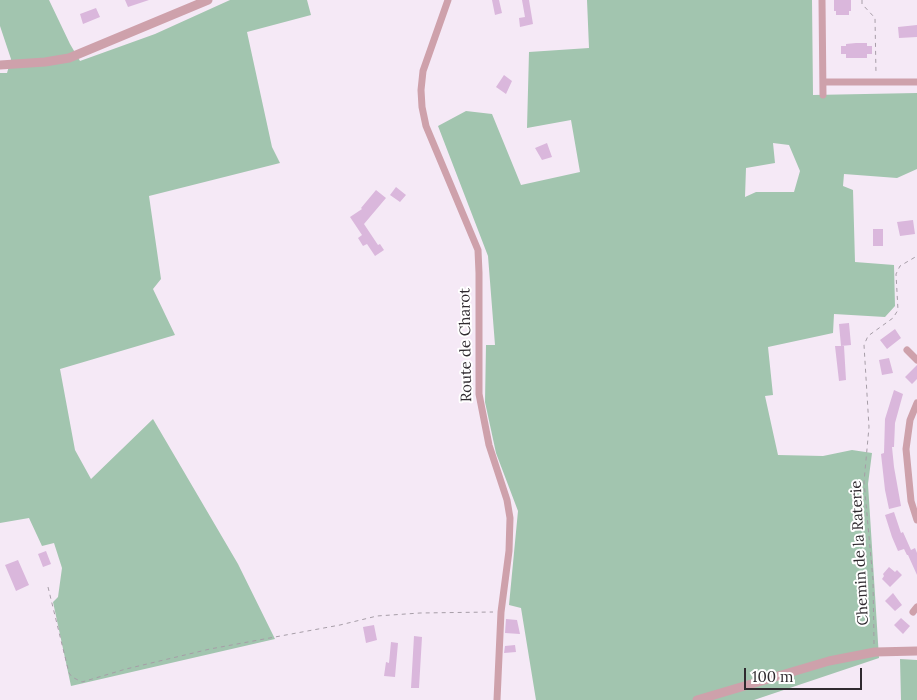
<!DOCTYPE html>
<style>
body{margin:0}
#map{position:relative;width:917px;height:700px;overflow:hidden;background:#f5e9f6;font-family:Lora,serif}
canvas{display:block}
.scale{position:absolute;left:744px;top:668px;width:118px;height:22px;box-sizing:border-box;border:2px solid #2f2a2f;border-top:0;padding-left:6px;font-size:15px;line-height:18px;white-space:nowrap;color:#2f2a2f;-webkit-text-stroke:4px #fff;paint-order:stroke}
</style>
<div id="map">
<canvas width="917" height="700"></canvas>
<div class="scale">100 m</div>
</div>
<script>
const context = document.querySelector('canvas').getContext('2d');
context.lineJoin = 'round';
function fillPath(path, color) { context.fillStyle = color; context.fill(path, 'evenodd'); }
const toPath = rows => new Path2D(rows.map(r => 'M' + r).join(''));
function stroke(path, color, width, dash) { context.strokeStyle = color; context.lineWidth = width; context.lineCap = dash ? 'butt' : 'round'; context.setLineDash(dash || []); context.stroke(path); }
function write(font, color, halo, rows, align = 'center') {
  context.font = font + ' Lora,serif'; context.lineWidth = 4; context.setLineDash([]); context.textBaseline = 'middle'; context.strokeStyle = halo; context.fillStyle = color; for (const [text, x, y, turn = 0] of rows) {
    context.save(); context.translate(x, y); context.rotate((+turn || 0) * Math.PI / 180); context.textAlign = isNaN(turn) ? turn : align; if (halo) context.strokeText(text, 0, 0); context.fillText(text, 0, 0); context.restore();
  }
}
const green = toPath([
 [0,0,49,0,70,44,80,61,155,34,230,0,307,0,311,15,247,32,272,147,280,163,149,196,161,279,153,289,175,335,60,369,75,450,91,479,153,419,238,564,275,639,71,686,53,602,58,597,62,568,54,543,42,546,29,518,0,523,0,73,7,73,11,59,0,26],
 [587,0,812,0,813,95,917,93,917,169,897,178,844,174,843,186,853,190,855,262,894,265,895,306,885,317,834,314,833,333,768,347,773,395,765,396,778,455,823,456,852,450,872,453,868,484,879,658,754,700,536,700,521,608,509,605,518,511,496,453,485,402,486,345,495,345,488,256,438,126,466,111,492,114,521,185,580,172,571,120,527,128,529,52,589,48],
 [773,143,789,145,800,171,794,192,756,192,745,197,746,168,775,163],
 [900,659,917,660,917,700,901,700]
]);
const building = toPath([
 [125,0,149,0,128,7],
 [492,0,499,0,502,13,495,15],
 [522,0,529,0,533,24,520,27,519,18,525,17],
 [834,0,851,0,851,11,849,11,849,15,836,15,836,11,834,11],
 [96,8,100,17,83,24,80,14],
 [917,25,917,37,899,38,898,27],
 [856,43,867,43,867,46,872,46,872,54,867,54,867,58,846,58,846,54,841,54,841,46,846,46,846,44],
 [504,75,512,81,506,94,496,87],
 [547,143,552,157,542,160,535,148],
 [396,187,406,195,400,202,390,195],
 [376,190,386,198,364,224,378,245,380,244,384,250,375,256,367,244,363,246,358,238,362,235,350,217,362,209,361,208],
 [913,220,915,234,900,236,897,222],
 [873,229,883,229,883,246,873,246],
 [849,323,851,345,841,346,839,324],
 [895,329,901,338,887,349,880,340],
 [835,346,844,346,846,380,839,381],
 [889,358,893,373,882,375,879,360],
 [917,365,917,379,912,384,905,377],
 [894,390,903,394,895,423,894,447,892,447,894,467,901,506,889,509,885,490,881,454,884,453,885,419],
 [894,512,901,533,903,532,911,550,915,548,917,553,917,575,908,555,907,555,904,549,898,551,892,537,885,515],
 [46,551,51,564,43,567,38,554],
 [18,560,29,585,16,591,5,565],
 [889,567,895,572,897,570,902,575,890,587,882,579,884,576,883,574],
 [893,593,902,605,895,611,885,601],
 [901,618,910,626,903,634,894,625],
 [506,619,517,620,520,634,505,633],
 [374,625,377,640,366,643,363,627],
 [414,636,422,637,419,688,411,688],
 [391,642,398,643,395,677,384,676,386,662,389,663],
 [515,645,516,652,504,653,505,646]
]);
const path = toPath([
 [862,0,862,4,875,18,876,74],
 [48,587,69,673,72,677,82,682,126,669,210,649,340,625,377,616,420,613,493,612],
 [874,644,873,580,864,482,869,427,864,345,868,336,893,318,898,310,896,274,900,266,917,256]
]);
const minor = toPath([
 [448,0,423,71,421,90,422,107,426,126,478,250,479,273,479,394,489,445,507,500,510,518,509,551,501,612,497,700],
 [822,0,823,95],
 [823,82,917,82],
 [907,350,917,360],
 [917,403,910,420,906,449,911,501,917,520],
 [913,612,917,607]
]);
const tertiary = toPath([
 [0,65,45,62,69,58,208,0],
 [697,700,829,661,875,652,917,651]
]);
const streetNames = [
 ["Route de Charot",466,345,-91],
 ["Chemin de la Raterie",860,553,-93]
];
fillPath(green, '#a2c5af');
fillPath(building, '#dab7dc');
stroke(path, '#a69da7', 1, [4, 4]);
stroke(minor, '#cea1ab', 7);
stroke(tertiary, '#cea1ab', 9);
write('15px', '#2f2a2f', '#fff', streetNames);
</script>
